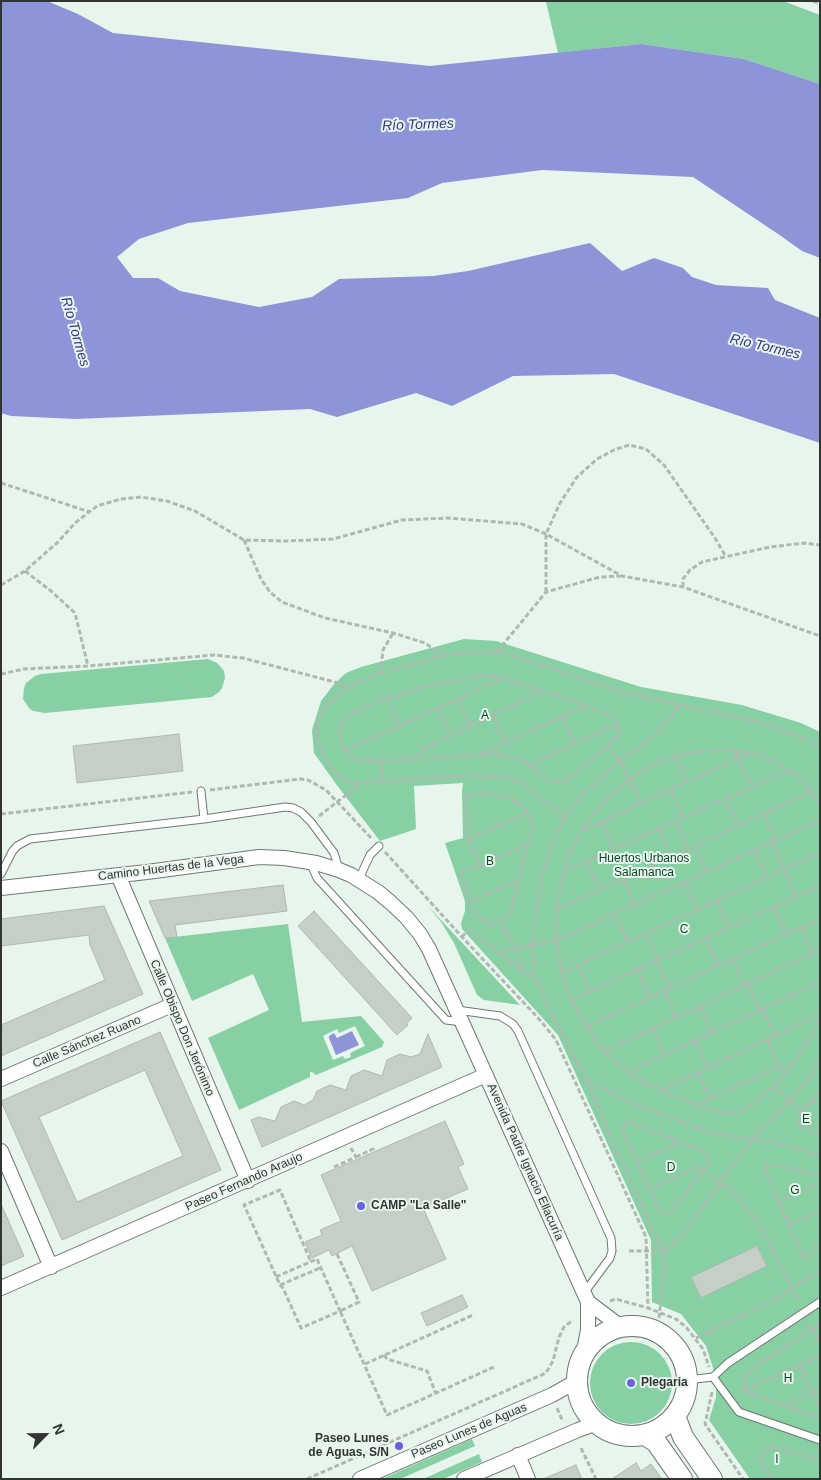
<!DOCTYPE html>
<meta charset="utf-8">
<style>
body{margin:0}
#map{position:relative;width:821px;height:1480px;overflow:hidden;background:#e8f5ec;font-family:Helvetica,sans-serif}
canvas{display:block}
.frame{position:absolute;inset:0;border:2px solid #303532;pointer-events:none}
.north{position:absolute;left:20px;top:1410px;width:50px;height:50px;-webkit-text-stroke:4px #e8f5ec;paint-order:stroke;rotate:67deg;font-size:14px;font-weight:700;line-height:20px;text-align:center;color:#303532}
.north::after{content:'';display:block;margin:auto;width:18px;height:22px;background:#303532;clip-path:polygon(50% 0,100% 100%,50% 72%,0 100%)}
</style>
<div id="map">
<canvas width="821" height="1480"></canvas>
<div class="frame"></div>
<div class="north">N</div>
</div>
<script>
const context = document.querySelector('canvas').getContext('2d');
context.lineJoin = 'round';
function fillPath(path, color) { context.fillStyle = color; context.fill(path, 'evenodd'); }
const toPath = rows => new Path2D(rows.map(r => 'M' + r).join(''));
function stroke(path, color, width, dash) { context.strokeStyle = color; context.lineWidth = width; context.lineCap = dash ? 'butt' : 'round'; context.setLineDash(dash || []); context.stroke(path); }
function write(font, color, halo, rows, align = 'center') {
  context.font = font + ' Helvetica,sans-serif'; context.lineWidth = 4; context.setLineDash([]); context.textBaseline = 'middle'; context.strokeStyle = halo; context.fillStyle = color; for (const [text, x, y, turn = 0] of rows) {
    context.save(); context.translate(x, y); context.rotate((+turn || 0) * Math.PI / 180); context.textAlign = isNaN(turn) ? turn : align; if (halo) context.strokeText(text, 0, 0); context.fillText(text, 0, 0); context.restore();
  }
}
const green = toPath([
 [547,1,783,1,820,15,820,84,744,59,641,44,558,53,546,2],
 [464,639,496,641,641,687,742,705,801,723,820,732,820,1479,750,1479,709,1420,716,1397,716,1377,706,1346,681,1314,652,1302,651,1240,558,1035,462,929,461,923,465,911,465,901,445,843,463,838,462,791,463,783,414,786,416,829,380,841,336,784,314,753,312,730,321,701,335,683,346,673,361,667],
 [208,659,217,663,220,666,224,671,225,678,222,688,219,692,212,697,45,713,33,711,29,708,23,699,24,688,26,683,35,676,41,674],
 [427,905,520,1005,484,1000,477,995,454,943,441,922],
 [288,924,302,1022,361,1016,384,1042,382,1047,316,1075,312,1072,310,1072,310,1077,239,1110,208,1038,269,1010,253,974,192,1001,165,938],
 [355,1026,365,1046,352,1052,350,1054,351,1057,345,1059,343,1056,333,1060,323,1036,337,1029,339,1033],
 '590 1383a41 41 0 1 1 82 0a41 41 0 1 1-82 0Z',
 [472,1439,475,1446,400,1479,382,1479],
 [479,1454,482,1462,443,1479,423,1479]
]);
const water = toPath([
 [1,1,47,1,78,14,113,33,430,66,641,44,744,59,820,84,820,258,802,251,781,236,693,177,542,170,442,183,408,198,188,223,139,239,117,257,133,278,158,278,180,291,259,307,312,297,339,279,433,276,468,271,590,243,622,271,654,258,683,268,692,277,716,285,768,288,775,300,820,318,820,443,614,374,513,376,452,406,416,393,337,417,310,409,76,419,11,416,1,413],
 [352,1031,359,1045,336,1055,329,1038,329,1036,334,1033,337,1038]
]);
const building = toPath([
 [179,734,183,771,77,783,73,746,179,734],
 [283,885,287,911,175,925,177,937,165,938,149,901,283,885],
 [104,906,143,994,1,1056,1,1025,105,980,90,945,89,935,1,946,1,919,104,906],
 [314,911,412,1018,406,1024,408,1025,397,1035,298,926,314,911],
 [160,1032,221,1170,62,1240,1,1101,160,1032],
 [145,1070,183,1156,77,1202,39,1117,145,1070],
 [428,1034,442,1067,262,1147,251,1120,258,1117,275,1121,281,1107,294,1101,304,1105,313,1100,317,1091,330,1085,346,1090,351,1076,364,1070,382,1076,387,1060,400,1054,411,1057,420,1054,428,1034],
 [445,1121,464,1164,458,1167,468,1189,423,1208,446,1259,372,1291,352,1246,332,1256,329,1250,312,1258,305,1242,322,1235,320,1230,341,1221,321,1175,445,1121],
 [1,1204,24,1256,1,1266,1,1204],
 [757,1246,767,1266,701,1298,691,1277,757,1246],
 [462,1295,468,1307,427,1326,421,1313,462,1295],
 [636,1463,641,1471,651,1464,662,1479,612,1479,636,1463],
 [576,1465,582,1479,543,1479,576,1465]
]);
const path = toPath([
 [813,1,820,4],
 [1,483,90,512],
 [244,540,261,579,270,592,282,602,325,618,393,633,425,643,442,655],
 [25,571,51,591,75,613,88,666],
 [1,585,25,571,58,542,75,523,97,506,121,499,141,497,167,501,195,511,244,540,286,541,333,539,402,520,448,518,522,524,546,534,622,576,683,587,820,636],
 [683,587,683,579,690,570,702,562,770,547,805,543,820,545],
 [546,592,546,534,560,503,577,477,597,459,614,450,629,445,646,449,664,465,715,538,726,557],
 [497,652,546,592,600,577,621,576],
 [384,673,381,667,383,650,393,633],
 [1,674,24,669,88,666,214,655,243,658,350,686],
 [483,675,497,676,601,711,612,717,617,724,619,731,617,737,569,779,561,782,552,782,522,760,500,754,380,761,357,760,350,756,342,746,339,737,339,730,342,723,350,714,379,700,420,688,483,675],
 [387,698,399,726],
 [458,699,470,726],
 [438,708,450,736],
 [493,715,505,743],
 [562,717,574,744],
 [607,746,619,761,630,779,641,804],
 [345,751,503,678],
 [735,751,752,787],
 [482,754,585,706],
 [675,756,687,782],
 [413,758,428,747,542,691],
 [380,761,382,782],
 [530,765,617,724],
 [210,790,300,779,308,780,326,790,372,839],
 [671,790,683,818],
 [726,798,738,826],
 [820,804,805,784,795,774,774,761,755,754,731,751,704,751,680,755,659,762,630,779,610,795,587,822,569,854,561,885,556,910,556,941,562,972,571,1000,595,1040,615,1062,640,1080,661,1090,709,1110,730,1114,740,1112,754,1103,774,1086,797,1059,813,1033,820,1019],
 [1,814,192,792],
 [764,814,775,841],
 [319,816,350,792,358,784],
 [565,817,520,782,505,777,464,776,358,783,346,781,335,772,325,759,319,745,317,727,322,712,329,703,351,686,374,675,443,656,469,652,497,652,510,655,625,693,766,724,820,745],
 [676,821,688,849],
 [602,822,614,849],
 [658,829,671,857],
 [582,831,749,753],
 [469,839,527,813],
 [773,842,796,897],
 [694,846,706,872],
 [755,850,767,877],
 [385,852,462,937,540,1020,556,1040,646,1237,648,1308,676,1319,686,1327,703,1349,709,1367],
 [587,861,599,890],
 [480,865,468,839,466,795,490,794,508,797,523,806,532,821,532,830,518,881,511,914,500,921,490,925,473,913,461,873,480,865,529,844],
 [565,871,789,770],
 [624,879,635,905],
 [684,882,697,910],
 [717,901,728,928],
 [469,902,518,881],
 [774,907,786,934],
 [556,910,811,792],
 [615,914,628,942],
 [500,921,515,949,523,971],
 [802,927,813,954],
 [646,934,658,960],
 [462,937,468,930,498,951,523,972,534,977],
 [706,938,718,966],
 [498,951,556,941,820,820],
 [733,959,745,986],
 [656,961,669,988],
 [578,965,590,991],
 [638,969,650,997],
 [562,972,820,853],
 [748,984,760,1010],
 [665,991,676,1018],
 [571,1000,820,886],
 [700,1007,712,1032],
 [763,1009,775,1036],
 [586,1027,820,919],
 [653,1029,665,1055],
 [695,1040,708,1068],
 [768,1040,779,1067],
 [605,1051,820,950],
 [628,1072,820,982],
 [698,1073,710,1099],
 [588,1081,634,1104,712,1133,782,1144,820,1156],
 [774,1086,802,1112],
 [661,1090,813,1018,820,1018],
 [820,1091,802,1112,797,1120,799,1126,807,1130,820,1133],
 [811,1103,820,1099],
 [697,1105,779,1067,787,1071],
 [630,1122,701,1150,707,1156,708,1165,672,1211,664,1215,661,1214,659,1211,622,1129,623,1125,630,1122],
 [356,1157,373,1149,374,1152],
 [637,1162,673,1146,677,1141],
 [334,1167,356,1157,351,1148],
 [820,1175,769,1164,763,1166,803,1258,820,1245],
 [649,1190,697,1167,731,1190,757,1220,800,1303],
 [778,1202,820,1182],
 [789,1225,820,1211],
 [629,1251,664,1251,681,1237,752,1139,790,1100,811,1076,820,1060],
 [337,1254,359,1302,340,1311,387,1415,494,1367],
 [276,1277,317,1259,340,1311,301,1328,283,1288,280,1285,244,1205,280,1190,311,1262],
 [280,1285,320,1268],
 [610,1301,616,1299,623,1301,648,1308],
 [659,1318,664,1270,664,1251,651,1226,601,1116,587,1080,551,1013,535,977,533,946,539,888,552,842,565,817,584,793,619,761,643,745,662,728,679,705],
 [807,1323,809,1331],
 [820,1324,754,1368,744,1377,744,1391,820,1419],
 [813,1328,820,1344],
 [696,1338,761,1307,793,1289,820,1270],
 [384,1355,387,1359,427,1371,436,1394],
 [365,1364,473,1315],
 [800,1365,820,1409],
 [745,1390,820,1356],
 [712,1392,705,1424,743,1479],
 [785,1406,820,1389],
 [557,1408,563,1422],
 [581,1448,596,1479],
 [307,1479,546,1373,553,1361,559,1337,564,1327,573,1320],
 [772,1479,761,1462,763,1452,771,1446,820,1460]
]);
const service = toPath([
 [201,791,204,819],
 [310,862,317,878,446,1020,462,1022],
 [1,874,12,852,17,846,30,839,204,819,285,807,293,808,301,812,311,822,334,853,339,869],
 [359,879,370,855,379,846],
 [457,1010,500,1016,513,1024,518,1031,611,1238,612,1251,610,1258,584,1293],
 [713,1377,739,1412,820,1440],
 [687,1380,713,1377,728,1363,820,1302]
]);
const minor = toPath([
 [118,875,248,1181],
 [1,888,147,872,259,857,284,858,316,863,339,870,351,875,378,892,390,902,406,917,420,934,429,949,588,1302,621,1327],
 [1,1079,172,1005],
 [1,1151,51,1267],
 [1,1288,486,1075],
 [583,1356,588,1330,588,1302],
 [518,1455,528,1479],
 [360,1479,552,1395,577,1381],
 [464,1479,578,1430,597,1423]
]);
const secondary = toPath([
 '577 1381a55 55 0 1 1 110 0a55 55 0 1 1-110 0Z',
 [675,1416,683,1437,712,1479],
 [645,1435,656,1442,661,1449,682,1479]
]);
const markers = [
 [361,1206,5,"#6664dd"],
 [631,1383,5,"#6664dd"],
 [399,1446,5,"#6664dd"]
];
const parkNames = [
 ["A",485,716],
 ["Huertos Urbanos",644,859],
 ["Salamanca",644,873],
 ["B",490,862],
 ["C",684,930],
 ["E",806,1120],
 ["D",671,1168],
 ["G",795,1191],
 ["H",788,1379],
 ["I",777,1460]
];
const streetNames = [
 ["Camino Huertas de la Vega",171,868,-7],
 ["Calle Obispo Don Jerónimo",182,1028,67],
 ["Calle Sánchez Ruano",87,1042,-23],
 ["Avenida Padre Ignacio Ellacuría",525,1162,66],
 ["Paseo Fernando Araujo",244,1182,-24],
 ["Paseo Lunes de Aguas",469,1431,-23]
];
const poiNames = [
 ["CAMP \"La Salle\"",371,1206],
 ["Plegaria",641,1383],
 ["Paseo Lunes",389,1439,"right"],
 ["de Aguas, S/N",389,1453,"right"]
];
const waterNames = [
 ["Río Tormes",418,125,-2],
 ["Río Tormes",75,332,74],
 ["Río Tormes",765,347,13]
];
fillPath(green, '#87d0a3');
fillPath(water, '#8e94d8');
fillPath(building, '#c3cfc7');
stroke(building, '#adb9b1', 1);
stroke(service, '#6d7971', 9);
stroke(minor, '#6d7971', 16);
stroke(secondary, '#6d7971', 22);
stroke(path, '#aeb9b2', 3, [5, 2.5]);
stroke(service, '#fff', 7);
stroke(minor, '#fff', 14);
stroke(secondary, '#fff', 20);
for (const [x, y, r, color] of markers) { const dot = new Path2D(); dot.arc(x, y, r, 0, 2 * Math.PI); context.fillStyle = color; context.fill(dot); stroke(dot, '#e8f5ec', 2); }
write('12px', '#0a4629', '#e8f5ec', parkNames);
write('12px', '#303532', '#e8f5ec', streetNames);
write('bold 12px', '#303532', '#e8f5ec', poiNames, 'left');
write('italic 14px', '#363383', '#e8f5ec', waterNames);
</script>
